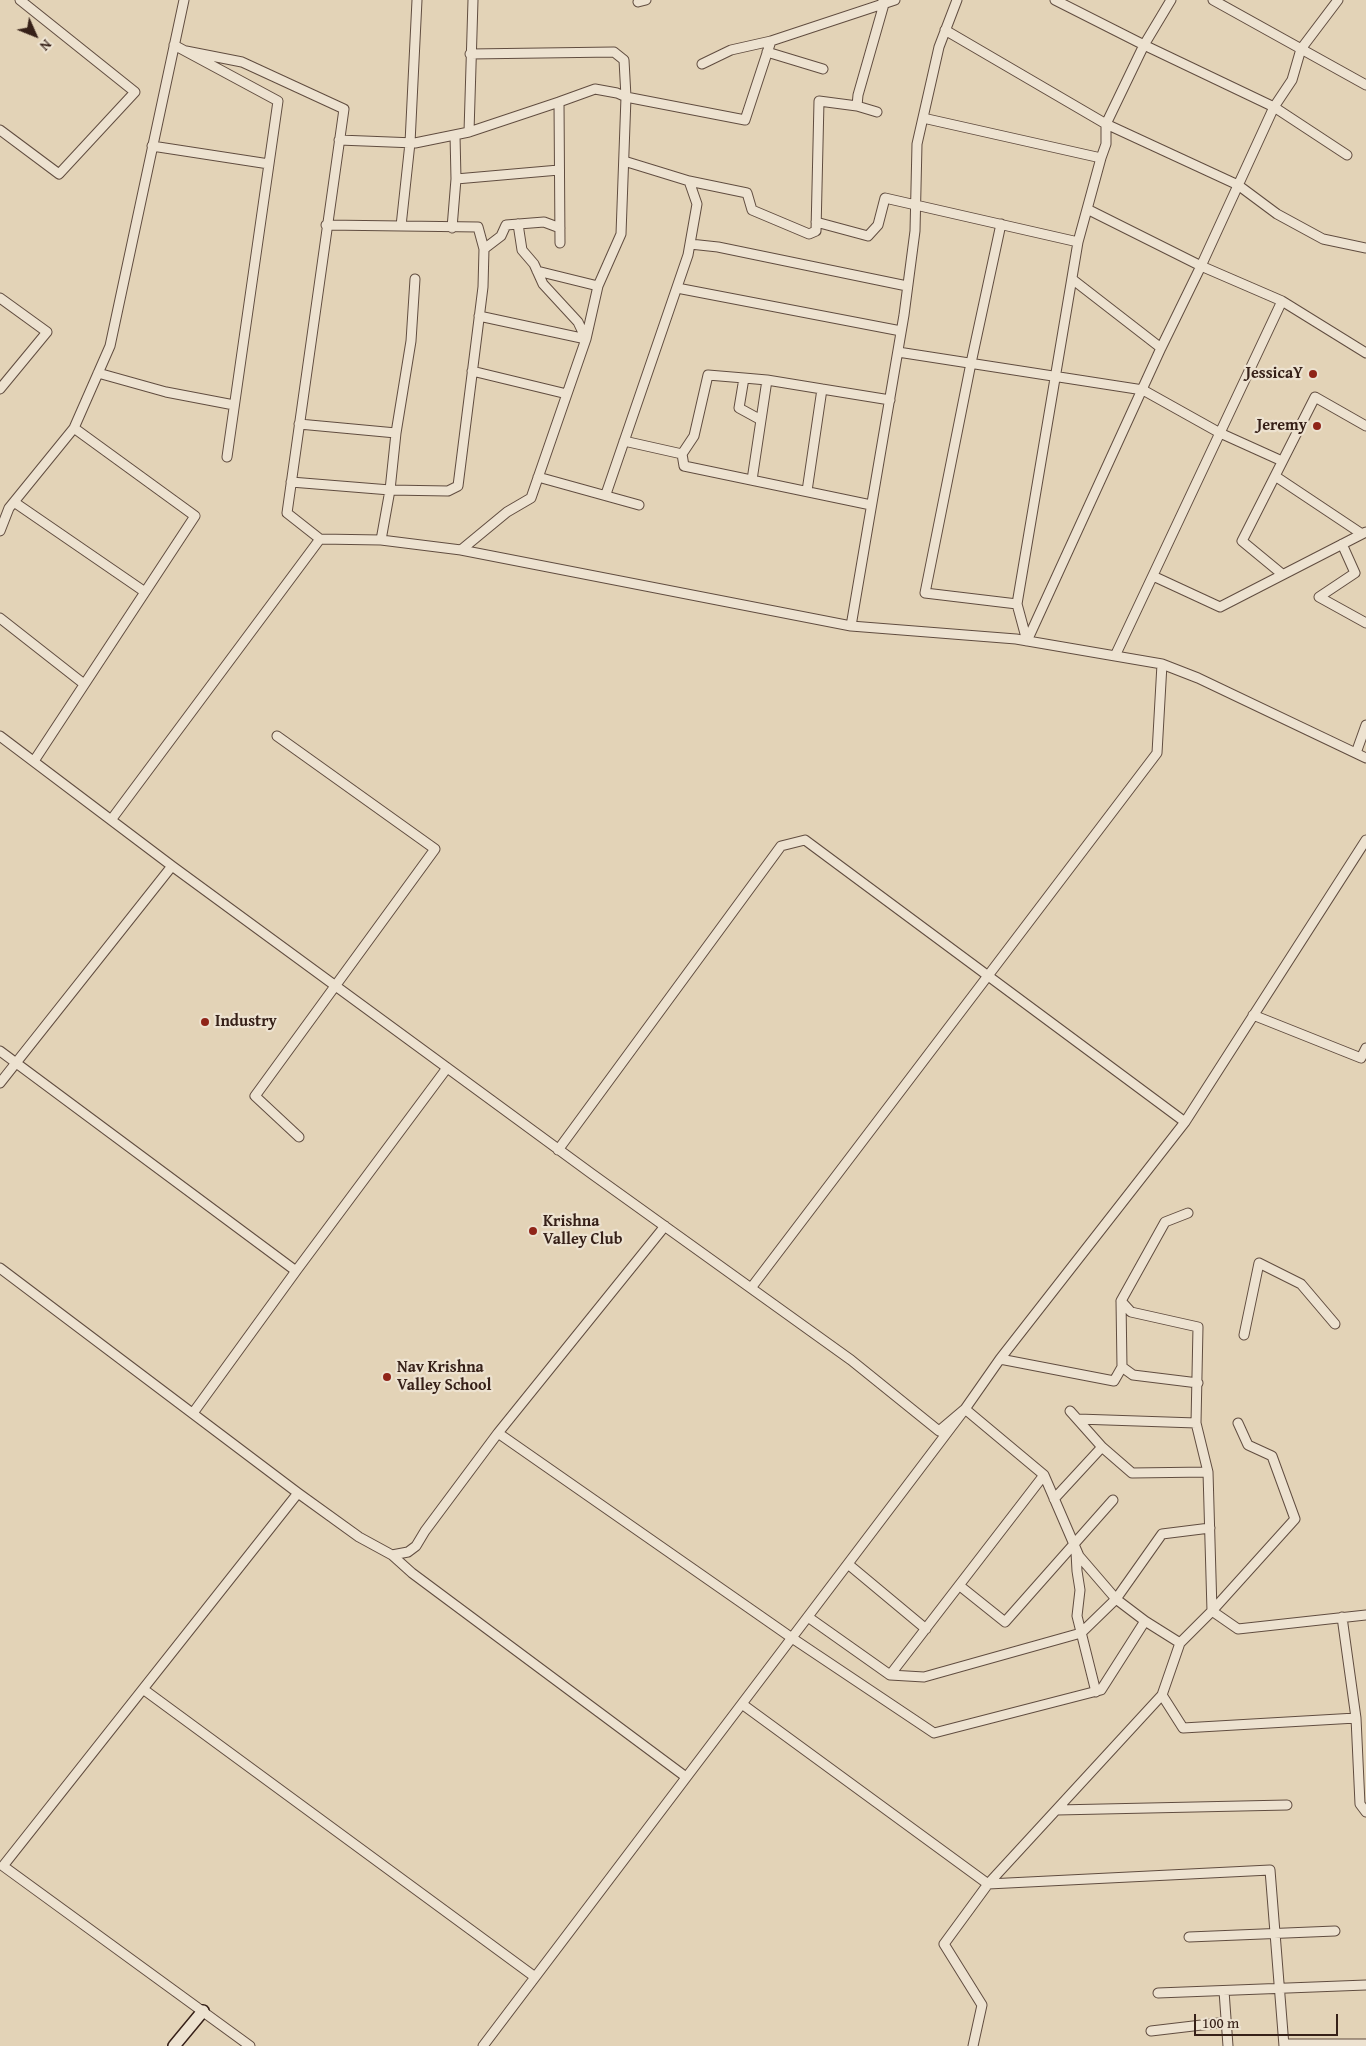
<!DOCTYPE html>
<style>
body{margin:0}
#map{position:relative;width:1366px;height:2046px;overflow:hidden;background:#e3d3b7;font-family:"Gentium Book Plus",serif}
canvas{display:block}
.north{position:absolute;left:10px;top:10px;width:50px;height:50px;-webkit-text-stroke:4px #ede2d0;paint-order:stroke;rotate:134deg;font-size:14px;font-weight:700;line-height:20px;text-align:center;color:#362018}
.north::after{content:'';display:block;margin:auto;width:18px;height:22px;background:#362018;clip-path:polygon(50% 0,100% 100%,50% 72%,0 100%)}
.scale{position:absolute;left:1194px;top:2014px;width:144px;height:22px;box-sizing:border-box;border:2px solid #362018;border-top:0;padding-left:6px;font-size:15px;line-height:18px;white-space:nowrap;color:#362018;-webkit-text-stroke:4px #ede2d0;paint-order:stroke}
</style>
<div id="map">
<canvas width="1366" height="2046"></canvas>
<div class="north">N</div>
<div class="scale">100 m</div>
</div>
<script>
const context = document.querySelector('canvas').getContext('2d');
context.lineJoin = 'round';
const toPath = rows => new Path2D(rows.map(r => 'M' + r).join(''));
function stroke(path, color, width, dash) { context.strokeStyle = color; context.lineWidth = width; context.lineCap = dash ? 'butt' : 'round'; context.setLineDash(dash || []); context.stroke(path); }
function write(font, color, halo, rows, align = 'center') {
  context.font = font + ' "Gentium Book Plus",serif'; context.lineWidth = 4.5; context.setLineDash([]); context.textBaseline = 'middle'; context.strokeStyle = halo; context.fillStyle = color; for (const [text, x, y, turn = 0] of rows) {
    context.save(); context.translate(x, y); context.rotate((+turn || 0) * Math.PI / 180); context.textAlign = isNaN(turn) ? turn : align; if (halo) context.strokeText(text, 0, 0); context.fillText(text, 0, 0); context.restore();
  }
}
const street = toPath([
 [1055,0,1144,45,1106,124,1238,185,1277,214,1323,239,1366,248],
 [1171,0,1144,45,1274,107,1347,155],
 [1213,0,1366,85],
 [638,2,646,0],
 [945,30,1106,124,1106,144,1101,158],
 [174,45,278,101,227,457],
 [186,51,242,62,344,109,287,513,320,539],
 [767,52,823,69],
 [702,64,731,50,771,41],
 [559,102,595,89,617,93,626,97,745,120,771,41,895,0],
 [877,112,857,106,858,95,884,4,883,0],
 [0,130,59,174,135,92,20,0],
 [469,132,559,102,560,243],
 [455,135,456,179,559,170],
 [339,140,415,143,469,132,473,0],
 [152,146,269,164],
 [689,181,747,193,752,210,809,234,816,231,819,101,857,106],
 [816,222,868,236,878,225,885,198,1078,242,1101,158,923,118],
 [1001,224,971,363,925,593,1017,604],
 [326,225,478,227,484,249,483,287,458,486,448,491,390,490,396,433,411,341,415,279],
 [401,226,410,143,417,0],
 [452,228,456,179],
 [690,244,718,247,907,286],
 [484,249,501,236,506,225,544,222,560,228],
 [537,271,598,286],
 [1072,279,1161,348],
 [677,288,901,331],
 [0,298,47,332,0,389],
 [1282,301,1366,353],
 [479,316,586,339,578,322,543,284,534,264,522,250,518,224],
 [898,352,1143,390,1220,433,1282,461],
 [472,371,567,394],
 [98,373,166,392,234,405],
 [744,378,708,375,694,436,682,454,684,466,871,505],
 [761,420,739,408,744,378,767,380],
 [299,424,396,433],
 [74,428,110,346,184,0],
 [624,441,682,454],
 [1275,476,1362,534],
 [538,477,639,505],
 [752,480,767,380,822,389],
 [291,482,390,490,381,540],
 [807,491,822,389,890,400],
 [606,494,688,255,697,204,689,181,624,161],
 [14,502,145,592],
 [0,531,9,508,74,428,195,516,34,761],
 [1342,544,1355,573,1319,597,1366,623],
 [461,550,507,512,531,498,586,339,598,286,621,234,626,97,624,60,614,52,470,54],
 [1282,574,1242,541,1315,397,1366,426],
 [1153,576,1220,607,1366,532],
 [0,618,84,684],
 [851,626,904,315,915,231,917,144,939,47,957,0],
 [1027,641,1161,348,1201,266,1087,209],
 [1027,641,1017,604,1078,242],
 [1115,656,1282,301,1201,266,1274,107,1292,80,1301,49,1338,0],
 [0,736,172,866,592,1174,851,1360,939,1431,965,1409,1044,1475,1079,1556,1116,1599,1162,1534,1210,1528],
 [277,736,435,849,255,1096,299,1137],
 [1356,753,1366,725],
 [111,820,320,539,381,540,461,550,851,626,1016,639,1162,664,1198,678,1366,758],
 [1253,1015,1361,1058,1366,1048],
 [0,1051,296,1271,447,1068],
 [0,1083,172,866],
 [558,1150,781,846,805,840,1185,1122],
 [1188,1213,1165,1222,1121,1301,1131,1312,1198,1327,1196,1423,1208,1472,1212,1611],
 [0,1268,298,1493,359,1537,392,1555,408,1552,416,1546,425,1531,498,1433,792,1638,934,1733,1101,1690,1145,1621,1116,1599,1081,1633,924,1677,890,1675,808,1617],
 [751,1288,1157,753,1162,664],
 [1121,1301,1122,1367],
 [1244,1335,1259,1263,1301,1284,1335,1324],
 [1000,1359,1114,1381,1122,1367,1133,1375,1198,1383],
 [1070,1411,1102,1447],
 [193,1413,296,1271],
 [1078,1419,1196,1423],
 [498,1433,665,1226],
 [1054,1499,1102,1447,1132,1473,1208,1472],
 [1076,1552,1077,1571,1080,1590,1077,1616,1096,1692],
 [392,1555,412,1573,686,1777],
 [848,1564,926,1629],
 [960,1586,1005,1622,1113,1500],
 [1212,1611,1295,1519,1272,1456,1248,1445,1238,1423],
 [1342,1617,1356,1718,1360,1804,1366,1812],
 [1145,1621,1180,1643,1212,1611,1238,1629,1366,1615],
 [1180,1643,1162,1695,1183,1728,1356,1718],
 [890,1675,1044,1475],
 [143,1689,535,1977],
 [742,1704,988,1884,1270,1870,1284,2046],
 [1057,1810,1287,1805],
 [1189,1937,1335,1931],
 [1224,1991,1228,2046],
 [1158,1993,1366,1985],
 [1151,2031,1227,2022],
 [1284,2044,1366,2044],
 [250,2046,3,1866,298,1493],
 [483,2046,965,1409,1000,1359,1185,1122,1366,840],
 [973,2046,982,2005,944,1944,988,1884,1162,1695]
]);
const secondary = toPath([
 [174,2046,203,2011]
]);
const markers = [
 [1313,374,5,"#8f2418"],
 [1317,426,5,"#8f2418"],
 [205,1022,5,"#8f2418"],
 [533,1231,5,"#8f2418"],
 [387,1377,5,"#8f2418"]
];
const poiNames = [
 ["JessicaY",1303,374,"right"],
 ["Jeremy",1307,426,"right"],
 ["Industry",215,1022],
 ["Krishna",543,1222],
 ["Valley Club",543,1240],
 ["Nav Krishna",397,1368],
 ["Valley School",397,1386]
];
stroke(street, '#614d40', 11);
stroke(secondary, '#362018', 14);
stroke(street, '#ede2d0', 9);
stroke(secondary, '#ede2d0', 11);
for (const [x, y, r, color] of markers) { const dot = new Path2D(); dot.arc(x, y, r, 0, 2 * Math.PI); context.fillStyle = color; context.fill(dot); stroke(dot, '#ede2d0', 2); }
write('bold 16px', '#362018', '#ede2d0', poiNames, 'left');
</script>
